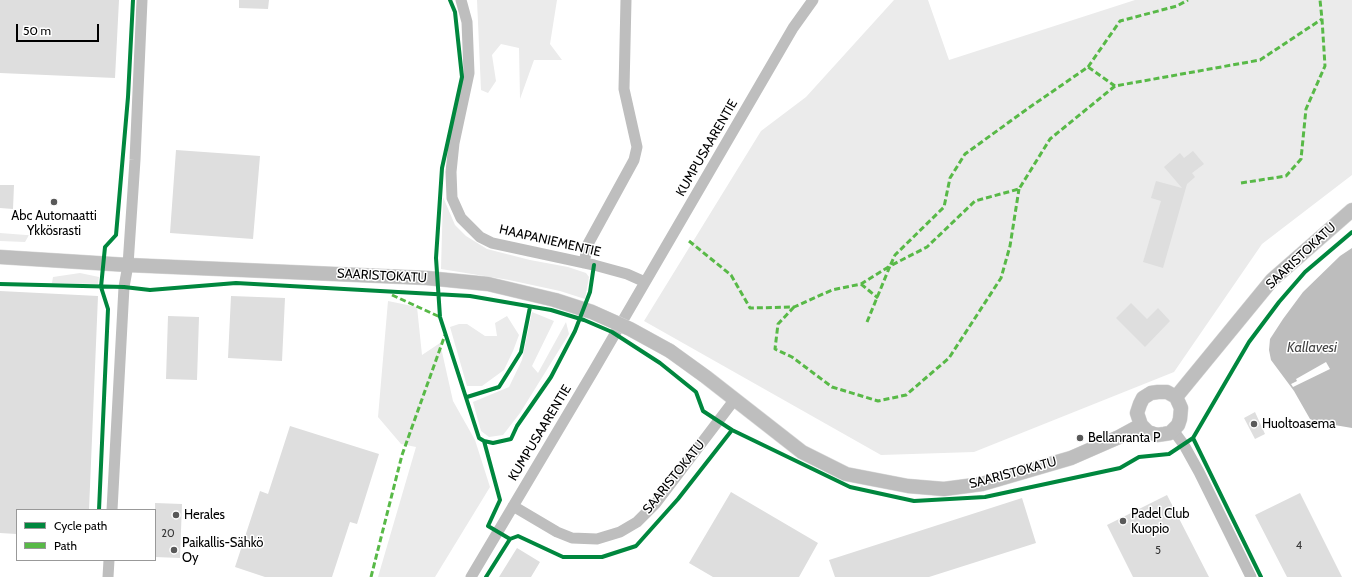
<!DOCTYPE html>
<meta charset="utf-8">
<style>
body{margin:0}
#map{position:relative;width:1352px;height:577px;overflow:hidden;background:#fff;font-family:Cabin,sans-serif}
canvas{display:block}
.legend{position:absolute;left:16px;top:509px;width:140px;height:52px;box-sizing:border-box;background:#fff;border:1px solid #999;margin:0;padding:5px 7px;list-style:none;font-size:12px;color:#000}
.legend li{display:flex;align-items:center;gap:8px;height:20px}
.legend b{width:20px;border:1px solid #999}
.scale{position:absolute;left:16px;top:24px;width:83px;height:18px;box-sizing:border-box;border:2px solid #000;border-top:0;padding-left:5px;font-size:12px;line-height:14px;white-space:nowrap;color:#000;-webkit-text-stroke:3px #fff;paint-order:stroke}
</style>
<div id="map">
<canvas width="1352" height="577"></canvas>
<ul class="legend">
<li><b style="height:5px;background:#00873e"></b>Cycle path</li>
<li><b style="height:5px;background:#58b947"></b>Path</li>
</ul>
<div class="scale">50 m</div>
</div>
<script>
const context = document.querySelector('canvas').getContext('2d');
context.lineJoin = 'round';
function fillPath(path, color) { context.fillStyle = color; context.fill(path, 'evenodd'); }
const toPath = rows => new Path2D(rows.map(r => 'M' + r).join(''));
function stroke(path, color, width, dash) { context.strokeStyle = color; context.lineWidth = width; context.lineCap = dash ? 'butt' : 'round'; context.setLineDash(dash || []); context.stroke(path); }
function write(font, color, halo, rows, align = 'center') {
  context.font = font + ' Cabin,sans-serif'; context.lineWidth = 3; context.setLineDash([]); context.textBaseline = 'middle'; context.strokeStyle = halo; context.fillStyle = color; for (const [text, x, y, turn = 0] of rows) {
    context.save(); context.translate(x, y); context.rotate((+turn || 0) * Math.PI / 180); context.textAlign = isNaN(turn) ? turn : align; if (halo) context.strokeText(text, 0, 0); context.fillText(text, 0, 0); context.restore();
  }
}
const green = toPath([
 [477,0,557,0,550,44,562,60,534,60,520,99,519,48,501,44,492,55,496,81,488,93,481,90],
 [894,0,928,0,949,60,1135,0,1352,0,1352,175,1262,244,1174,372,974,452,881,455,644,321,761,131,806,97],
 [443,197,455,225,466,236,487,249,530,260,568,267,586,273,589,277,585,299,560,291,509,280,441,269],
 [0,233,26,235,29,235,25,242,0,241],
 [80,273,99,277,98,284,52,283,53,277],
 [388,301,417,307,422,355,440,343,453,401,475,440,490,487,435,577,378,577,416,447,401,444,378,417],
 [532,312,554,321,532,366,538,373,566,322,569,334,520,413,503,435,489,437,481,431,473,402,509,387,522,360],
 [507,316,519,335,513,351,504,370,482,386,467,386,450,327,459,324,467,324,485,336,497,336,495,323]
]);
const water = toPath([
 [1352,248,1352,428,1317,422,1310,419,1294,391,1271,360,1269,350,1270,339,1283,319,1303,292,1340,256]
]);
const pier = toPath([
 [1326,362,1330,369,1293,387,1291,384,1297,381,1296,379]
]);
const building = toPath([
 [0,0,119,0,115,78,0,73],
 [239,0,269,0,268,9,239,8],
 [176,150,260,156,253,239,170,233],
 [1193,151,1204,164,1192,173,1195,177,1187,184,1163,268,1143,262,1161,201,1151,198,1156,181,1182,188,1164,167,1180,153,1184,158],
 [0,185,14,185,13,209,0,208],
 [0,291,98,296,89,510,17,510,17,534,0,533],
 [231,296,285,298,282,361,228,358],
 [1131,303,1147,319,1158,308,1170,321,1145,347,1116,318],
 [168,316,199,317,197,380,166,379],
 [1255,412,1265,434,1255,439,1244,418],
 [290,426,379,454,357,524,350,522,332,577,265,577,235,567,260,491,268,494],
 [731,492,818,543,799,577,713,577,689,563],
 [1300,493,1342,577,1287,577,1255,515],
 [1167,495,1209,577,1133,577,1107,525],
 [1022,498,1036,543,929,577,835,577,829,560],
 [155,503,182,504,180,558,155,557],
 [517,548,540,562,531,577,499,577]
]);
const minor = toPath([
 [461,0,467,22,469,73,454,143,451,172,452,198,461,218,480,237,492,243,594,265,627,274,645,282],
 [584,263,588,244,634,160,637,147,624,89,626,0],
 [1173,430,1184,445,1199,472,1251,577],
 [513,506,557,532,572,538,597,539,620,532,637,522,656,503,735,399],
 [112,510,124,287,128,265,135,160,142,0],
 [108,577,109,560],
 [471,577,594,370,793,28,813,0]
]);
const major = toPath([
 [0,257,128,265,427,278,488,284,555,300],
 [670,351,706,377,802,452,846,474,908,486,944,489,982,484,1071,458,1119,437,1141,425],
 [1158,392,1167,392,1176,397,1181,408,1180,419,1178,425,1170,433,1164,434,1157,435,1148,432,1141,425,1137,413,1140,404,1143,398,1151,393,1158,392],
 [1176,397,1272,280,1352,210]
]);
const majorBridge = toPath([
 [555,300,592,312,630,329,670,351]
]);
const quiet = toPath([
 [1088,67,1120,21,1177,6,1188,0],
 [1241,183,1286,176,1301,159,1306,109,1325,66,1322,19,1320,0],
 [689,241,731,275,750,308,794,307,832,290,861,284,890,266,895,255,944,207,950,178,965,154,1030,107,1088,67,1115,86],
 [861,284,878,298],
 [392,295,440,317],
 [794,307,778,324,775,349,792,357,832,387,878,401,906,395,949,358,1001,278,1010,246,1019,189],
 [867,322,890,266,927,247,975,201,1019,189,1050,139,1115,86,1260,60,1322,19],
 [371,577,402,455,445,335]
]);
const cycleway = toPath([
 [450,0,455,12,462,77,442,168,436,258,440,317,479,438,484,441,493,443,511,439,517,426,551,377,575,331,590,292,594,265],
 [0,284,124,287,150,290,236,283,470,296,551,310,584,320,612,332,660,363,696,392,703,411,732,430,850,487,914,501,985,497,1120,468,1139,457,1169,454,1193,438,1249,342,1279,302,1305,272,1352,232],
 [467,397,499,387,521,352,530,307],
 [1193,438,1261,577],
 [484,441,500,500,488,526,510,539,486,577],
 [99,510,108,309,101,287,105,247,116,235,128,97,133,0],
 [510,539,518,536,563,557,602,557,636,546,678,499,732,430]
]);
const markers = [
 [54,202,4,"#595959"],
 [1254,424,4,"#595959"],
 [1080,438,4,"#595959"],
 [176,515,4,"#595959"],
 [1123,521,4,"#595959"],
 [174,550,4,"#595959"]
];
const numberNames = [
 ["20",168,534],
 ["4",1299,546],
 ["5",1158,551]
];
const streetNames = [
 ["KUMPUSAARENTIE",707,148,-60],
 ["HAAPANIEMENTIE",550,241,13],
 ["SAARISTOKATU",1301,256,-43],
 ["SAARISTOKATU",382,276,3],
 ["KUMPUSAARENTIE",540,433,-59],
 ["SAARISTOKATU",1013,473,-15],
 ["SAARISTOKATU",674,477,-51]
];
const poiNames = [
 ["Abc Automaatti",54,216,"center"],
 ["Ykkösrasti",54,231,"center"],
 ["Huoltoasema",1262,424],
 ["Bellanranta P",1088,438],
 ["Padel Club",1131,514],
 ["Kuopio",1131,529],
 ["Herales",184,515],
 ["Paikallis-Sähkö",182,543],
 ["Oy",182,558]
];
const waterNames = [
 ["Kallavesi",1312,348]
];
fillPath(green, '#ebebeb');
fillPath(water, '#bdbdbd');
fillPath(pier, '#fff');
fillPath(building, '#dedede');
stroke(major, '#dbdbdb', 15);
stroke(minor, '#bebebe', 11);
stroke(major, '#bebebe', 14);
stroke(majorBridge, '#dbdbdb', 15, []);
stroke(majorBridge, '#bebebe', 14);
stroke(quiet, '#58b947', 3, [6, 3]);
stroke(cycleway, '#00873e', 4);
for (const [x, y, r, color] of markers) { const dot = new Path2D(); dot.arc(x, y, r, 0, 2 * Math.PI); context.fillStyle = color; context.fill(dot); stroke(dot, '#fff', 1.5); }
write('11px', '#383838', null, numberNames);
write('13px', '#000', '#fff', streetNames);
write('13px', '#000', '#fff', poiNames, 'left');
write('italic 14px', '#424242', '#fff', waterNames);
</script>
